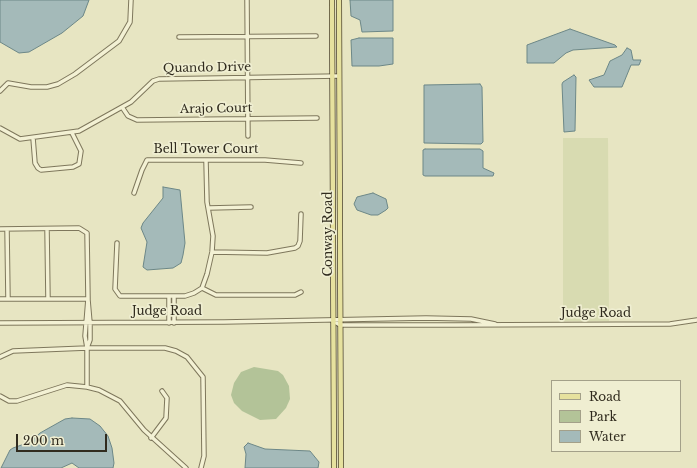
<!DOCTYPE html>
<style>
body{margin:0}
#map{position:relative;width:697px;height:468px;overflow:hidden;background:#e7e5c2;font-family:"Libre Baskerville",serif}
canvas{display:block}
.legend{position:absolute;left:551px;top:380px;width:130px;height:72px;box-sizing:border-box;background:#efeed1;border:1px solid #a3a089;margin:0;padding:5px 7px;list-style:none;font-size:12px;color:#302b1e}
.legend li{display:flex;align-items:center;gap:8px;height:20px}
.legend b{width:20px;border:1px solid #a3a089}
.scale{position:absolute;left:16px;top:434px;width:91px;height:18px;box-sizing:border-box;border:2px solid #302b1e;border-top:0;padding-left:5px;font-size:12px;line-height:14px;white-space:nowrap;color:#302b1e;-webkit-text-stroke:3px #efeed1;paint-order:stroke}
</style>
<div id="map">
<canvas width="697" height="468"></canvas>
<ul class="legend">
<li><b style="height:5px;background:#e6e19e"></b>Road</li>
<li><b style="height:11px;background:#b3c398"></b>Park</li>
<li><b style="height:11px;background:#a4bab9"></b>Water</li>
</ul>
<div class="scale">200 m</div>
</div>
<script>
const context = document.querySelector('canvas').getContext('2d');
context.lineJoin = 'round';
function fillPath(path, color) { context.fillStyle = color; context.fill(path, 'evenodd'); }
const toPath = rows => new Path2D(rows.map(r => 'M' + r).join(''));
function stroke(path, color, width, dash) { context.strokeStyle = color; context.lineWidth = width; context.lineCap = dash ? 'butt' : 'round'; context.setLineDash(dash || []); context.stroke(path); }
function write(font, color, halo, rows, align = 'center') {
  context.font = font + ' "Libre Baskerville",serif'; context.lineWidth = 3.5; context.setLineDash([]); context.textBaseline = 'middle'; context.strokeStyle = halo; context.fillStyle = color; for (const [text, x, y, turn = 0] of rows) {
    context.save(); context.translate(x, y); context.rotate((+turn || 0) * Math.PI / 180); context.textAlign = isNaN(turn) ? turn : align; if (halo) context.strokeText(text, 0, 0); context.fillText(text, 0, 0); context.restore();
  }
}
const farmland = toPath([
 [563,138,608,138,609,321,563,321]
]);
const green = toPath([
 [254,367,278,371,283,375,289,386,290,399,286,408,276,419,260,420,242,411,234,403,231,395,234,383,241,372]
]);
const water = toPath([
 [0,0,89,0,83,16,62,33,29,52,19,53,0,42,0,0],
 [350,0,393,0,393,31,362,32,360,20,351,16,350,0],
 [570,29,615,45,617,47,573,50,566,53,554,63,527,63,527,45,570,29],
 [359,38,393,38,393,64,379,66,352,66,351,40,359,38],
 [627,48,631,50,633,60,641,60,639,65,631,65,622,87,594,87,589,80,604,75,610,61,622,55,627,48],
 [574,75,576,77,575,131,564,132,562,84,563,82,574,75],
 [480,84,482,87,483,142,481,144,424,143,424,85,480,84],
 [425,149,480,149,483,151,483,168,494,173,493,176,425,176,423,175,423,150,425,149],
 [163,187,180,190,185,243,183,255,181,263,173,268,147,270,143,267,147,242,141,228,143,223,163,198,163,187],
 [373,193,386,199,388,208,386,210,378,215,371,215,357,210,354,204,357,197,373,193],
 [72,418,90,419,100,426,108,436,112,448,114,463,113,468,79,468,72,463,61,468,1,468,10,450,13,448,30,442,40,433,65,419,72,418],
 [248,443,265,449,310,451,319,462,318,468,245,468,246,454,244,447,248,443]
]);
const minor = toPath([
 [247,0,248,136],
 [179,37,316,36],
 [0,91,8,83,31,87,47,87,58,84,75,74,119,41,130,22,131,0],
 [122,107,128,116,137,120,317,118],
 [0,128,20,139,79,131,131,102,153,81,159,79,339,76],
 [33,138,35,163,38,168,41,170,73,167,79,164,81,151,72,133],
 [134,193,142,170,147,160,265,160,301,163],
 [209,208,251,207],
 [0,229,79,228,87,233,88,299,85,336,87,348],
 [7,229,8,299],
 [47,229,48,299],
 [117,243,115,289,120,296,185,296,194,293,202,288,207,274,212,252,213,236,207,202,206,161],
 [212,252,267,253,295,248,298,246,300,241,301,214],
 [202,288,216,295,295,295,301,292],
 [169,296,169,323],
 [174,296,174,323],
 [0,299,88,299],
 [333,321,340,325,455,325,670,324,697,320],
 [0,323,224,322,426,318,471,319,495,324],
 [0,357,13,351,87,348,165,348,176,351,187,357,203,377,204,456,201,468],
 [87,387,87,348,90,340,90,323,88,300],
 [0,396,9,401,17,401,67,385,87,387,99,390,120,401,144,430,186,468],
 [151,438,166,418,167,398,162,391]
]);
const major = toPath([
 [332,0,334,468],
 [339,0,341,468]
]);
const streetNames = [
 ["Quando Drive",207,68,-1],
 ["Arajo Court",216,109,-1],
 ["Bell Tower Court",206,150],
 ["Conway Road",329,234,-90],
 ["Judge Road",167,312],
 ["Judge Road",596,314]
];
fillPath(farmland, '#d8dbb1');
fillPath(green, '#b3c398');
fillPath(water, '#a4bab9');
stroke(water, '#6c8787', 1);
stroke(minor, '#7e775c', 5.5);
stroke(major, '#4d4430', 6);
stroke(minor, '#f3f1d4', 3.5);
stroke(major, '#e6e19e', 4.5);
write('12px', '#302b1e', '#efeed1', streetNames);
</script>
